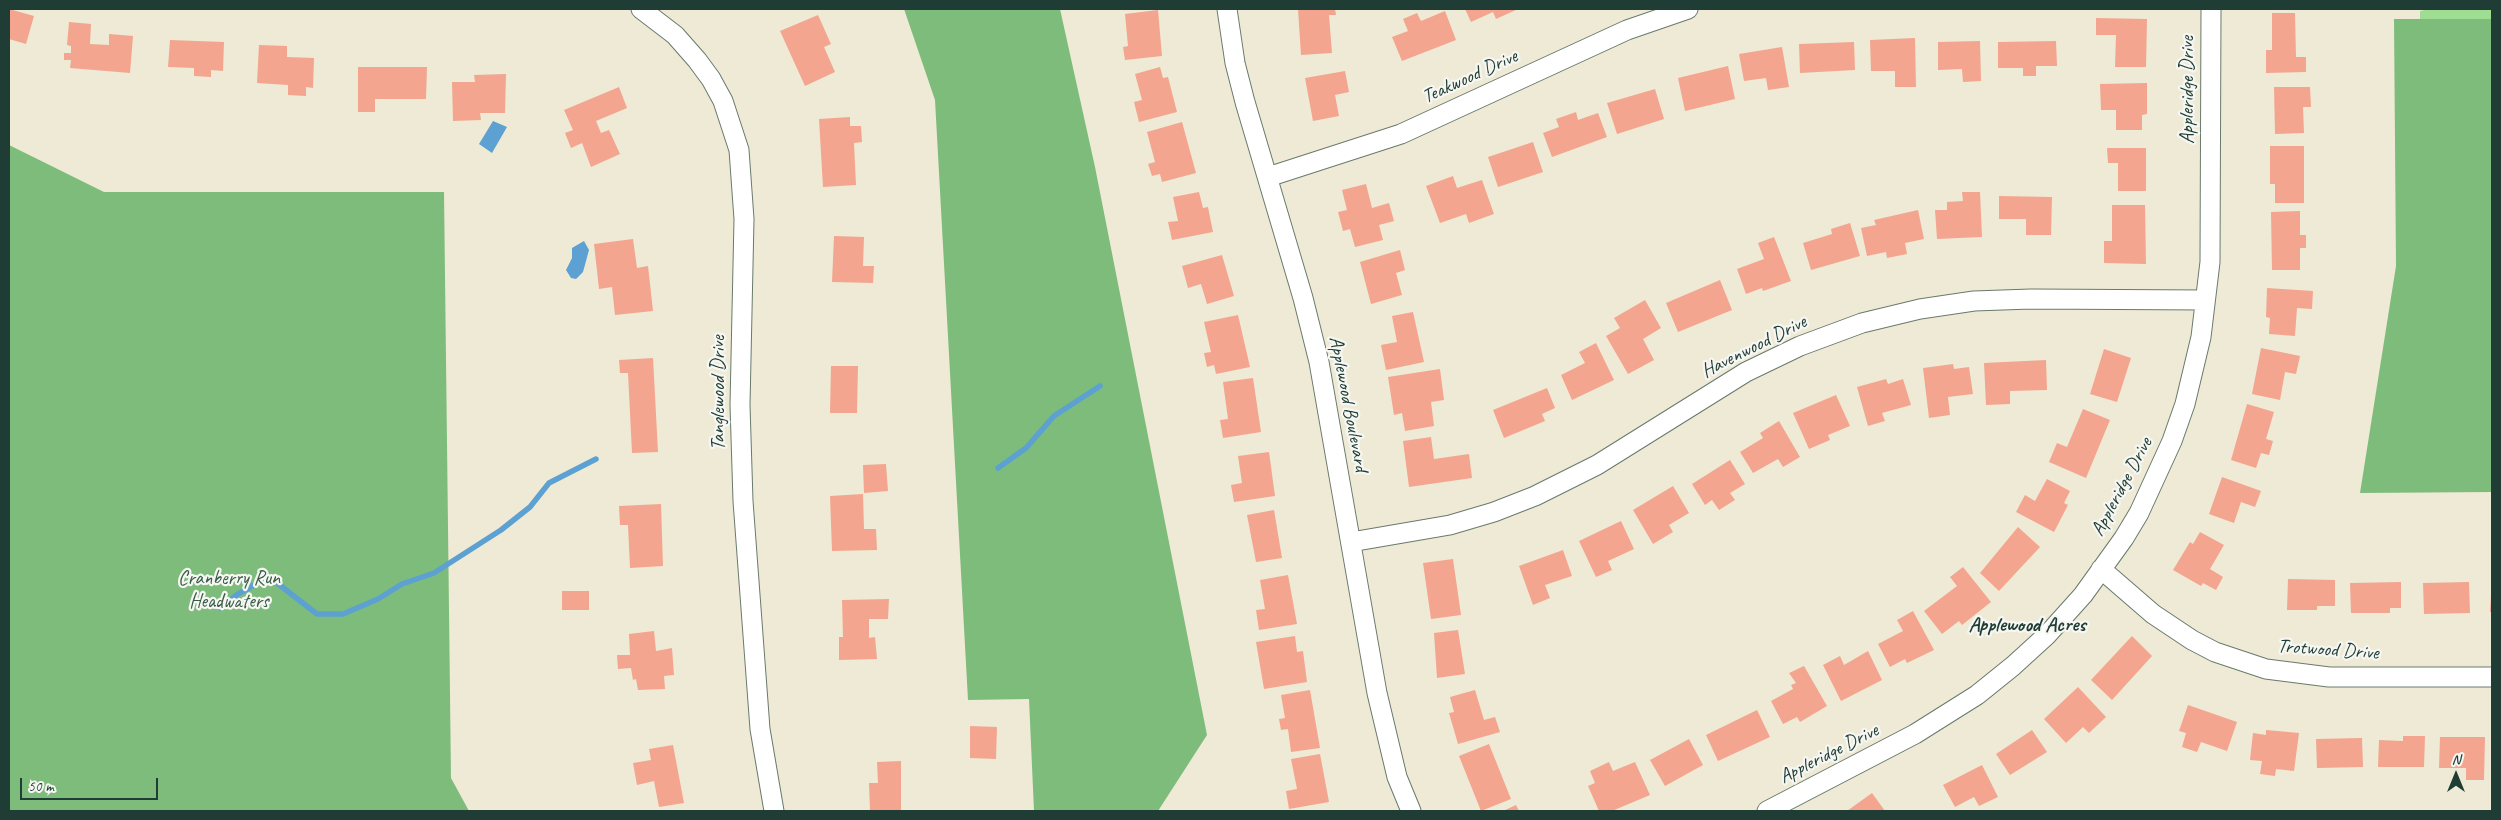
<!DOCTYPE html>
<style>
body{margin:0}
#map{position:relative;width:2501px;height:820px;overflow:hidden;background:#efead5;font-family:Caveat,sans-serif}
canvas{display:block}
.frame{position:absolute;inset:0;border:10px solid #1f3d34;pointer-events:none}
.north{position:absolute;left:2431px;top:750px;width:50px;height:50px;-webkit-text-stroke:4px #f6f6f2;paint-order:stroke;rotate:0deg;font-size:14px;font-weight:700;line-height:20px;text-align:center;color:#1f3d34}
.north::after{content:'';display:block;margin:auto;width:18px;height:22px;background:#1f3d34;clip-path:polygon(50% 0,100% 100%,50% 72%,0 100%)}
.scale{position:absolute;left:20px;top:778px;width:138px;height:22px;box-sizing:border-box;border:2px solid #1f3d34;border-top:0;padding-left:6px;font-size:15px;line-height:18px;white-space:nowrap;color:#1f3d34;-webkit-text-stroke:4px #f6f6f2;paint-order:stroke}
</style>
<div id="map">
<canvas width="2501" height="820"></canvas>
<div class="frame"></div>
<div class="north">N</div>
<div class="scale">50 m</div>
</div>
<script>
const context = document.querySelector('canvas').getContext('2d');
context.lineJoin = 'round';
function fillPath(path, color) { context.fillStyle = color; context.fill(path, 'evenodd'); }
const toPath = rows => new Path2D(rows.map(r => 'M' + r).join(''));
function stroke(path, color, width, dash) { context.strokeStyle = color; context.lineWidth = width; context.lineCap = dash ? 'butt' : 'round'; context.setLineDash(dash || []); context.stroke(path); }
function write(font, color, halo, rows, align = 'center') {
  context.font = font + ' Caveat,sans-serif'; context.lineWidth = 4.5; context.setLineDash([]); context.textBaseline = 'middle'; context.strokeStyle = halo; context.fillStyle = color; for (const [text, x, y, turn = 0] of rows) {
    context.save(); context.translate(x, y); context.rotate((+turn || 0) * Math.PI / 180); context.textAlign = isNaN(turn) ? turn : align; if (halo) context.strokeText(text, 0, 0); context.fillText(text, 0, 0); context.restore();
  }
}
const green = toPath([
 [2429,9,2492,9,2492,19,2420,19,2420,11]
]);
const forest = toPath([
 [904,9,1060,9,1095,167,1207,735,1158,811,1034,811,1029,699,968,700,935,100],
 [2394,19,2492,19,2492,492,2360,493,2396,266],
 [9,145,104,192,444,192,451,778,469,811,9,811]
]);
const water = toPath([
 [493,121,507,127,492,153,479,144],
 [584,241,589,250,583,272,576,279,571,278,566,270,572,258,572,248]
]);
const stream = toPath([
 [998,468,1026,448,1054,416,1100,386],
 [220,608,238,594,261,581,277,583,317,614,343,614,378,599,402,584,434,573,501,530,530,507,549,483,596,459]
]);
const building = toPath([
 [9,9,34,16,26,44,9,39],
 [1298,9,1335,9,1336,15,1329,15,1332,53,1301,55],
 [1465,9,1518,9,1496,19,1493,12,1471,22],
 [1158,10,1162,56,1125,60,1123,47,1128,46,1125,14],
 [1445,11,1456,40,1402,61,1392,37,1408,31,1403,19,1417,13,1421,21],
 [2272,13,2295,13,2296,57,2306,57,2306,72,2266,73,2266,50,2272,50],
 [818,15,831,44,824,47,835,72,805,86,780,31],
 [2096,18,2147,19,2146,67,2115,67,2116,35,2096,35],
 [69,22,91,24,90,44,109,45,109,34,133,36,130,73,70,68,71,60,64,60,64,53,71,53,71,46,67,45],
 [1915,38,1916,87,1895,87,1895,71,1871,71,1870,40],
 [170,40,224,42,223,71,211,70,211,77,194,76,194,68,168,67],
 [1980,41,1981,81,1963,82,1962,69,1938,70,1938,42],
 [2056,41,2057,66,2036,66,2036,76,2023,76,2023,68,1998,68,1998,42],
 [1854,42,1855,70,1800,73,1799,44],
 [259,45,287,46,287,57,314,58,313,88,306,87,306,96,288,95,288,85,257,83],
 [1782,47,1789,87,1768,90,1766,78,1744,81,1739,54],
 [1728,66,1735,99,1685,111,1678,78],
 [358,67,427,67,426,99,375,99,375,112,358,112],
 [1160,67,1163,78,1168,77,1177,112,1139,122,1134,102,1142,100,1135,74],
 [1345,71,1349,92,1335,95,1339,116,1313,121,1305,78],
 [506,74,505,113,480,113,481,120,453,121,452,82,475,82,474,75],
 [2147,83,2147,114,2142,115,2142,130,2116,130,2116,110,2101,110,2100,84],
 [619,87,627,108,596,121,601,133,609,130,620,154,591,167,582,143,571,148,565,133,573,130,564,110],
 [2274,87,2310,87,2311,107,2303,107,2304,133,2275,134],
 [1655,89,1664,119,1617,134,1607,103],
 [1576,112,1578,120,1598,113,1607,137,1552,157,1543,133,1559,127,1556,119],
 [850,117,850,126,861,126,862,142,854,143,856,185,823,187,819,119],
 [1182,122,1196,173,1162,182,1160,174,1152,176,1148,164,1155,162,1147,132],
 [1533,142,1543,172,1498,187,1488,157],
 [2270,146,2304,146,2304,203,2275,203,2275,184,2270,184],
 [2107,148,2146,148,2146,191,2118,191,2118,163,2108,163],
 [1453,176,1457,188,1482,180,1494,214,1469,223,1466,214,1440,223,1426,186],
 [1366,184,1372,208,1389,203,1394,221,1379,225,1383,240,1355,247,1350,229,1343,231,1338,212,1347,210,1342,190],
 [1199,192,1203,208,1208,207,1213,232,1172,240,1168,222,1178,221,1173,197],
 [1962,192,1980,192,1982,237,1937,239,1935,210,1947,210,1947,202,1963,201],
 [1999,196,2052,197,2051,235,2026,235,2026,219,1999,219],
 [2112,205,2145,205,2146,264,2104,263,2104,241,2112,241],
 [1918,210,1924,239,1905,243,1907,254,1887,258,1886,252,1867,256,1861,228,1876,225,1874,220],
 [2300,211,2300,235,2306,235,2306,248,2300,248,2300,270,2272,270,2271,212],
 [1850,223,1860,256,1811,270,1803,243,1832,234,1831,229],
 [834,236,864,237,863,266,874,266,873,283,832,282],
 [1774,237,1791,281,1763,291,1762,288,1746,294,1737,269,1764,259,1758,243],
 [633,239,637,268,648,266,653,311,615,315,612,287,599,289,594,244],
 [1400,250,1405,270,1396,273,1402,295,1371,304,1360,262],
 [1222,255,1234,296,1207,304,1201,284,1188,288,1182,266],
 [1720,280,1732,310,1678,332,1666,303],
 [2267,288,2313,291,2312,309,2297,308,2295,336,2269,334,2270,318,2266,317],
 [1645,300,1661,328,1643,339,1654,360,1628,374,1606,336,1620,328,1614,318],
 [1413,312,1424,362,1386,370,1381,345,1397,342,1392,316],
 [1238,315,1250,367,1216,374,1214,365,1207,367,1204,353,1211,352,1204,322],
 [1596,343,1614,380,1572,400,1561,375,1585,363,1579,352],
 [2261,348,2300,356,2296,374,2285,372,2280,400,2252,394],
 [2104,349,2131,358,2117,402,2090,394],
 [653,358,658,452,632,453,628,373,620,373,619,360],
 [2046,360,2047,390,2010,391,2010,404,1986,405,1984,363],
 [1953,364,1954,369,1969,367,1973,394,1948,397,1950,415,1929,418,1923,368],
 [831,366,858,366,857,413,830,413],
 [1440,369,1444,400,1431,402,1434,426,1405,431,1402,413,1394,415,1388,377],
 [1253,378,1261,432,1223,438,1220,420,1228,419,1223,382],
 [1886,379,1888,384,1903,379,1911,405,1882,413,1885,421,1868,426,1857,387],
 [1547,388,1555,408,1542,414,1545,421,1504,438,1493,410],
 [1836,395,1850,426,1828,435,1830,440,1809,449,1793,413],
 [2247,404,2274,412,2266,439,2273,441,2269,455,2261,453,2256,468,2231,460],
 [2083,409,2110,420,2086,478,2049,462,2057,443,2067,447],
 [1779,421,1800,457,1783,467,1778,459,1753,473,1740,452,1763,438,1760,433],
 [1431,437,1434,459,1469,454,1472,478,1409,487,1403,441],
 [1269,452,1275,496,1234,502,1231,485,1242,483,1238,456],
 [1730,460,1745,484,1730,493,1735,500,1719,510,1712,500,1705,505,1692,484],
 [886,464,888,491,864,493,863,465],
 [2222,477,2261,491,2255,507,2241,502,2234,523,2209,514],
 [2047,479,2070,491,2064,503,2068,505,2054,532,2016,512,2025,495,2035,501],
 [1673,486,1689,513,1669,525,1673,532,1653,544,1633,510],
 [863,494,864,529,876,529,877,550,832,551,830,496],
 [661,504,663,566,630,568,628,525,620,525,619,506],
 [1274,510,1282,558,1256,562,1247,515],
 [1621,521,1634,549,1608,561,1612,570,1596,577,1579,541],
 [2018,527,2040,547,1999,591,1980,573],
 [2200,532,2224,545,2210,569,2223,577,2216,590,2203,583,2201,586,2173,570,2190,542,2193,544],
 [1563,550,1572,576,1545,585,1550,598,1533,605,1519,566],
 [1453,559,1461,615,1431,619,1423,563],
 [1963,567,1991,602,1962,625,1959,621,1942,634,1924,611,1957,586,1950,577],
 [1288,575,1297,624,1259,630,1256,610,1265,609,1260,580],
 [2288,579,2335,580,2335,606,2317,606,2317,610,2287,610],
 [2401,582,2401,608,2390,608,2390,613,2351,613,2350,583],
 [2469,582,2470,613,2424,614,2423,583],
 [562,591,589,591,589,610,562,610],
 [2491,596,2492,596,2492,612,2490,612],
 [889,599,888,619,869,619,869,638,875,637,877,659,839,660,839,637,843,637,842,600],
 [1913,611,1934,650,1907,663,1905,659,1890,667,1878,644,1903,631,1897,620],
 [1458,630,1465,674,1437,678,1434,633],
 [654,631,656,651,672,648,674,675,664,676,665,689,638,690,636,679,633,680,631,668,618,669,617,655,630,655,629,634],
 [1295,636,1297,652,1303,651,1307,682,1264,689,1256,642],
 [2132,636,2152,656,2112,700,2091,680],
 [1868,651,1882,680,1841,701,1823,665,1840,656,1844,665],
 [1804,666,1827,706,1800,722,1797,717,1783,724,1771,701,1793,689,1791,685,1796,683,1789,673],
 [2078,687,2106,717,2089,733,2083,727,2066,743,2044,719],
 [1310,690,1320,748,1291,752,1288,729,1281,730,1279,719,1285,718,1281,695],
 [1475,690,1484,720,1495,717,1500,732,1458,744,1449,713,1454,712,1450,697],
 [2188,705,2237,722,2227,751,2201,742,2197,752,2182,747,2186,733,2179,731],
 [1757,710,1770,737,1718,761,1706,735],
 [970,726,997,727,996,759,970,758],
 [2032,730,2047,752,2010,775,1996,754],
 [2266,730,2299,733,2294,771,2276,769,2275,776,2260,774,2262,761,2250,760,2253,733,2266,735],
 [2403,736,2425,736,2424,767,2378,767,2379,740,2403,741],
 [2440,737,2485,737,2484,780,2466,780,2466,768,2439,768],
 [2362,738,2363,767,2317,768,2316,739],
 [1689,739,1703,765,1665,786,1650,760],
 [1489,744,1511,799,1481,811,1459,756],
 [673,745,684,803,659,807,654,781,637,785,633,763,651,760,649,749],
 [1320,754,1329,802,1289,809,1286,791,1297,789,1291,759],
 [901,761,901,810,870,811,869,783,878,783,877,762],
 [1609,762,1613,771,1635,762,1650,795,1612,811,1599,811,1588,786,1595,783,1590,771],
 [1982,765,1998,797,1979,806,1974,797,1955,807,1943,785],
 [1872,793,1885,811,1847,811],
 [1516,805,1519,811,1503,811]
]);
const minor = toPath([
 [641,9,675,35,697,60,711,79,723,101,739,150,744,219,740,405,743,501,760,729,774,811],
 [1227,9,1235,63,1245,102,1303,298,1319,362,1377,693,1397,777,1411,811],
 [1268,177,1401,134,1627,30,1688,9],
 [1351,542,1450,525,1494,512,1535,496,1597,465,1746,372,1800,346,1862,323,1920,309,1974,301,2031,299,2205,300],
 [2101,569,2153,614,2192,640,2215,652,2266,669,2329,677,2492,677],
 [1767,811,1915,734,1977,695,2013,666,2047,635,2083,595,2124,538,2139,513,2172,441,2185,404,2201,337,2210,262,2211,9]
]);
const streetNames = [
 ["Teakwood Drive",1470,77,-25],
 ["Appleridge Drive",2188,90,-90],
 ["Havenwood Drive",1754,347,-27],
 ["Tanglewood Drive",719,393,-90],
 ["Applewood Boulevard",1348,404,79],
 ["Appleridge Drive",2122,487,-62],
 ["Trotwood Drive",2328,650,4],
 ["Appleridge Drive",1829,754,-27]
];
const parkNames = [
 ["Cranberry Run",229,579],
 ["Headwaters",229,602]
];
const neighbourhoodNames = [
 ["Applewood Acres",2027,625]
];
fillPath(green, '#9edd92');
fillPath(forest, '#7ebc7c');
fillPath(water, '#5ca1d1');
stroke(stream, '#5ca1d1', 5.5);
fillPath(building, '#f3a58f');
stroke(minor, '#687a6c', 21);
stroke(minor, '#fff', 19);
write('20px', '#1f3d34', '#f6f6f2', streetNames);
write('20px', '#385d47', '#f6f6f2', parkNames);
write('bold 21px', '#1f3d34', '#f6f6f2', neighbourhoodNames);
</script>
